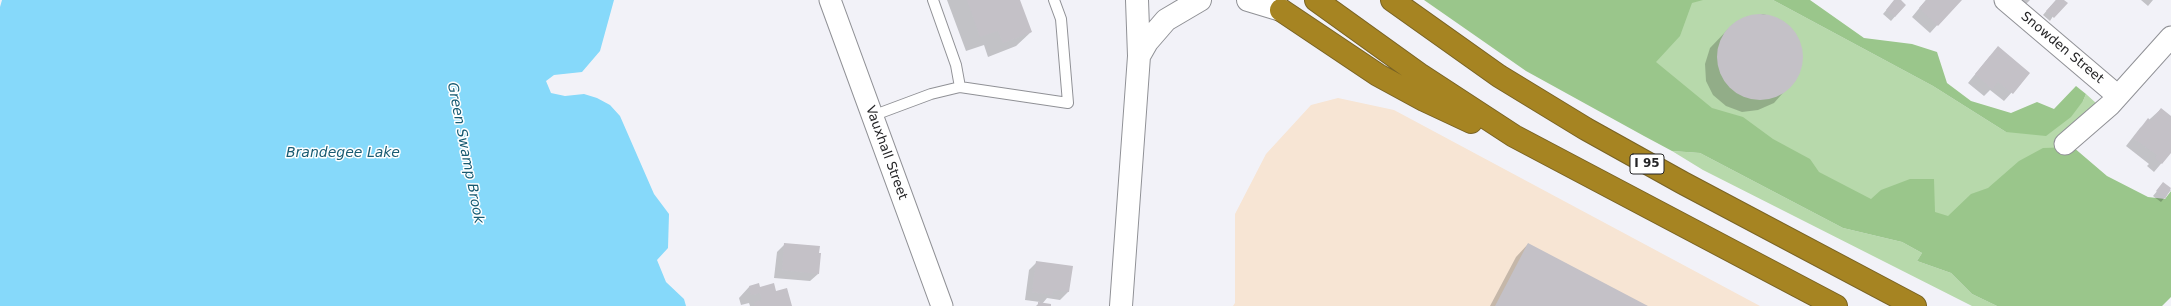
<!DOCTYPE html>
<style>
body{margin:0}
canvas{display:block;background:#f2f2f8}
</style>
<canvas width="2171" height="306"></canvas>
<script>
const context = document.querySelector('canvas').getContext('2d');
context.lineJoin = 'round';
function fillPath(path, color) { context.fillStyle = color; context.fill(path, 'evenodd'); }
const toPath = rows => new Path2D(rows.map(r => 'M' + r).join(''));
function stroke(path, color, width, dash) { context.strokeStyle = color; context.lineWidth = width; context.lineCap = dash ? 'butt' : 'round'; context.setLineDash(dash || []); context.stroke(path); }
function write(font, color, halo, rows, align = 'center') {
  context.font = font + ' "DejaVu Sans",sans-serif'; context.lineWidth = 3; context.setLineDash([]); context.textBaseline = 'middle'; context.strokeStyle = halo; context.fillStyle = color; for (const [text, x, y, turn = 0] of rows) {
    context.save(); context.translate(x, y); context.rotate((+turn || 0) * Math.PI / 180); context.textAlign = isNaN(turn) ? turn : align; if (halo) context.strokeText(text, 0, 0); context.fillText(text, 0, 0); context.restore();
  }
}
const industrial = toPath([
 [1338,98,1394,110,1760,306,1233,306,1235,303,1235,214,1266,154,1311,105]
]);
const green = toPath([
 [1528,0,1773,0,1933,86,2006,132,2083,101,2086,94,2096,103,2073,147,1964,261],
 [1672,151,1700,153,1843,228,1902,242,1922,253,1917,261,1951,273,1972,294,1997,306,1972,306,1703,170]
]);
const forest = toPath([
 [1424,0,1703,0,1692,3,1680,36,1656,62,1712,108,1743,117,1773,139,1810,159,1819,172,1871,199,1881,190,1910,179,1934,179,1935,212,1948,216,1971,194,1988,188,2019,161,2043,148,2073,147,2107,176,2148,197,2165,199,2171,191,2171,297,2162,306,1997,306,1972,294,1951,273,1917,261,1922,253,1902,242,1843,228,1700,153,1672,151,1644,136,1526,71],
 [1773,0,1810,0,1864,38,1912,44,1937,52,1947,83,1971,101,2011,113,2037,102,2054,109,2076,86,2086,94,2083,101,2071,117,2046,136,2006,132,1933,86]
]);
const water = toPath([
 [2,0,614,0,600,51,582,72,554,75,546,81,551,93,565,96,584,94,597,98,610,105,620,116,654,194,669,214,668,248,657,260,666,282,684,299,686,306,0,306,0,7]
]);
const shadow = toPath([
 [947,0,1019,0,1031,32,1016,46,988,57,984,45,966,51],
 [1895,0,1899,0,1905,5,1891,21,1883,14],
 [1926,0,1960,0,1930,33,1912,17],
 [2018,0,2030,0,2025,5],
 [2056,0,2063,0,2050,21,2043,15],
 [2141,0,2153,0,2148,6],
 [1763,14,1779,19,1792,29,1800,44,1802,60,1797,77,1774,103,1758,110,1742,112,1726,106,1713,95,1706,81,1705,64,1710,48,1732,25,1746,17],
 [1990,56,2029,73,2004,101,1990,90,1984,96,1968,83],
 [2161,109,2171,117,2171,152,2154,172,2147,166,2149,164,2126,146,2140,128],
 [2163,184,2171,190,2161,202,2153,196],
 [785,244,818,274,810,281,774,278,777,252],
 [1528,244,1646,306,1490,306,1516,257],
 [1037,262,1072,267,1068,292,1060,300,1047,298,1042,304,1051,306,1036,306,1040,302,1025,300,1029,270],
 [749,287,775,292,791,306,750,306,749,303,741,305,739,298]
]);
const building = toPath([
 [967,0,1020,0,1032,32,1003,43,998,31,980,37],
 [1894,0,1901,0,1906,5,1895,17,1886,10],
 [1926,0,1962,0,1938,26,1919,8],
 [2056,0,2064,0,2068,3,2054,18,2046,11],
 '1717 57a43 43 0 1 1 86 0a43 43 0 1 1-86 0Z',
 [1998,46,2030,73,2013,94,1998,82,1992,89,1975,74],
 [2161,108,2171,116,2171,153,2162,164,2155,158,2157,155,2133,138,2148,118,2151,121],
 [2163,182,2171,188,2165,199,2156,191],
 [784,243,820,246,819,253,821,253,819,274,782,270],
 [1528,243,1648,306,1495,306],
 [1036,261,1073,266,1069,292,1053,290,1052,295,1032,292],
 [759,283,760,287,774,283,776,291,787,288,792,306,755,306,754,302,762,300,760,293,751,295,749,286],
 [1038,302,1051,304,1051,306,1038,306]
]);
const lane = toPath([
 [933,0,956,65,960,87],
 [872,116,931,94,960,87,1068,103,1061,19,1054,0]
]);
const street = toPath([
 [830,0,942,306],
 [2005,0,2118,96],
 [2065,144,2110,105,2171,37]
]);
const secondary = toPath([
 [1248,0,1281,10],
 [1139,56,1147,42,1166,20,1200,0],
 [1121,306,1139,56,1137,0]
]);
const highway = toPath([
 [1316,0,1419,74,1514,136,1836,306],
 [1392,0,1499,76,1586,129,1683,183,1915,306],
 [1281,10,1378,75,1424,100,1471,122]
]);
const shields = [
 [1647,164,34]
];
const shieldNames = [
 ["I 95",1647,164]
];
const streetNames = [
 ["Snowden Street",2062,48,40],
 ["Vauxhall Street",886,153,70]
];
const waterNames = [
 ["Brandegee Lake",343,153],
 ["Green Swamp Brook",465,153,79]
];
fillPath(industrial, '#f7e5d4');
fillPath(green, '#b7d9ab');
fillPath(forest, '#9ac68b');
fillPath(water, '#86d9fa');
fillPath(shadow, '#0003');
fillPath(building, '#c4c1c7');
stroke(lane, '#909196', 12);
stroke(street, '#909196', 23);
stroke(secondary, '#909196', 24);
stroke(highway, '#796324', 24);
stroke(lane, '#fff', 10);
stroke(street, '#fff', 21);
stroke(secondary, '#fff', 22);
stroke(highway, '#a68422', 22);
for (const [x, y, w] of shields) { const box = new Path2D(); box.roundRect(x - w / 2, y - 10, w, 20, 3); context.fillStyle = '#fff'; context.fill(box); stroke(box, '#252527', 1); }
write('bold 12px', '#252527', null, shieldNames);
write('13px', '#252527', '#fff', streetNames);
write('italic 14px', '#185b72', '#fff', waterNames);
</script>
